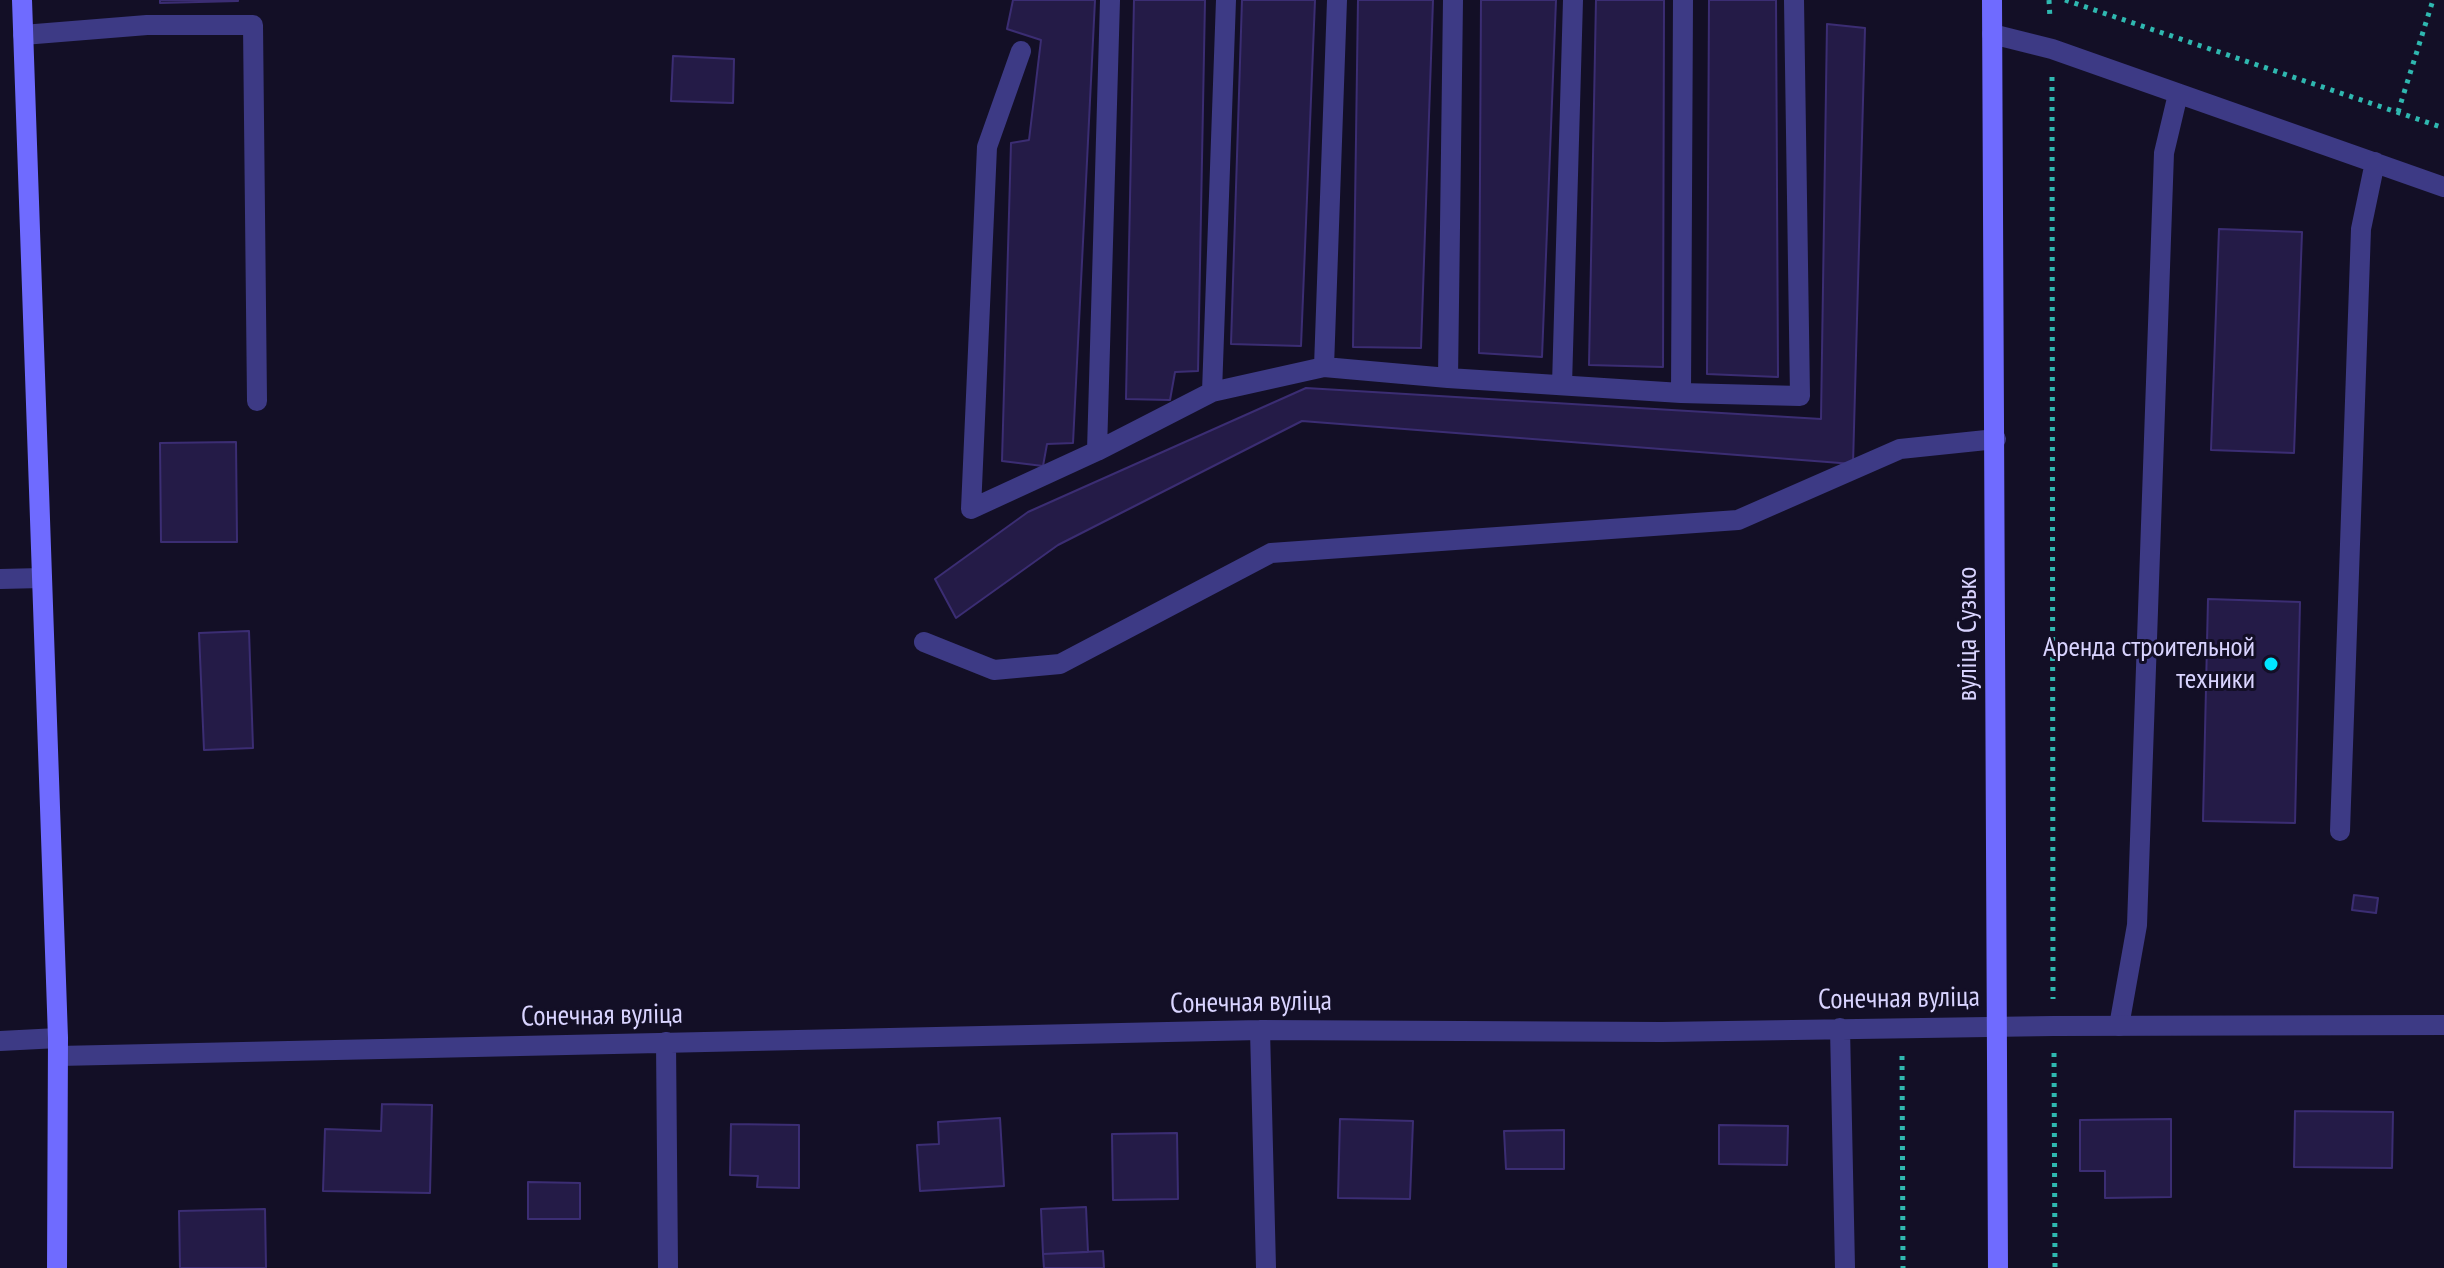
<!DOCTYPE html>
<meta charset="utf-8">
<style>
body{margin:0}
canvas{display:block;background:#130f26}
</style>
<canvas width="2444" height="1268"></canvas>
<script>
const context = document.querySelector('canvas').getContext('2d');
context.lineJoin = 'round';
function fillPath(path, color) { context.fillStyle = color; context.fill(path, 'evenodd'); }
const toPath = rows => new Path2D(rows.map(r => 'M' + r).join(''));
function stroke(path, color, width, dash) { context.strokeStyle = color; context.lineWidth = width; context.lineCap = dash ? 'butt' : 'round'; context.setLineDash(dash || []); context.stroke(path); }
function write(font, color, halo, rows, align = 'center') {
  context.font = font + ' "PT Sans Narrow",sans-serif'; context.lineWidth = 6; context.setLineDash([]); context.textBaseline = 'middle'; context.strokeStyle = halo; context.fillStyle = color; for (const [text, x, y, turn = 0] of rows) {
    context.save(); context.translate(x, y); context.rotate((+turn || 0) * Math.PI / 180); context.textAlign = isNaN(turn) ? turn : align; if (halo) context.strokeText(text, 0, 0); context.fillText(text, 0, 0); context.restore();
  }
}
const building = toPath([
 [160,0,238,0,238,1,160,3,160,0],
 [1013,0,1095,0,1073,443,1047,444,1043,466,1002,461,1011,143,1029,140,1041,40,1007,29,1013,0],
 [1134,0,1205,0,1198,371,1175,372,1170,400,1126,399,1134,0],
 [1242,0,1315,0,1301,346,1231,344,1242,0],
 [1358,0,1433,0,1421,348,1353,347,1358,0],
 [1481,0,1556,0,1542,357,1479,353,1481,0],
 [1596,0,1664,0,1663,367,1589,365,1596,0],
 [1709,0,1776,0,1778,377,1707,374,1709,0],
 [1827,24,1865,28,1853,464,1302,421,1058,545,956,618,935,579,1028,512,1306,388,1821,419,1827,24],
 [673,56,734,59,733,103,671,101,673,56],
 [2219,229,2302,232,2294,453,2211,450,2219,229],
 [236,442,237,542,161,542,160,443,236,442],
 [2208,599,2300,602,2295,823,2203,821,2208,599],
 [249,631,253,748,204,750,199,633,249,631],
 [2354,895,2378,898,2376,913,2352,910,2354,895],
 [382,1104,432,1105,430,1193,323,1191,325,1129,381,1131,382,1104],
 [2295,1111,2393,1112,2392,1168,2294,1167,2295,1111],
 [1000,1118,1004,1186,920,1191,917,1145,939,1144,938,1122,1000,1118],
 [1340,1119,1413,1121,1410,1199,1338,1198,1340,1119],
 [2171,1119,2171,1197,2105,1198,2105,1171,2080,1171,2080,1120,2171,1119],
 [731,1124,799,1125,799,1188,757,1187,758,1176,730,1175,731,1124],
 [1719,1125,1788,1126,1787,1165,1719,1164,1719,1125],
 [1564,1130,1564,1169,1506,1169,1504,1131,1564,1130],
 [1177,1133,1178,1199,1113,1200,1112,1134,1177,1133],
 [528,1182,580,1183,580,1219,528,1219,528,1182],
 [1086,1207,1088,1252,1043,1254,1041,1209,1086,1207],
 [265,1209,266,1268,180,1268,179,1211,265,1209],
 [1103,1251,1104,1268,1044,1268,1043,1254,1103,1251]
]);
const path = toPath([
 [2049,0,2050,19],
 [2065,0,2444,128],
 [2052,77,2053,999],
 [2398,112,2433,0],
 [2054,1053,2055,1268],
 [1902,1056,1903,1268]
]);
const lane = toPath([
 [1992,34,2052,49,2444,187],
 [23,35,147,25,253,25,257,401],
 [1021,51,987,147,971,509,1097,451,1212,392,1324,367,1448,378,1681,393,1800,396,1794,0],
 [1324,367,1337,0],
 [1448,378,1453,0],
 [1562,385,1573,0],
 [1212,392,1226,0],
 [1681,393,1683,0],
 [1097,451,1110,0],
 [0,579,42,578],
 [924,642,994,670,1060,664,1271,553,1738,520,1900,449,1996,439],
 [2340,831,2361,229,2375,162],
 [2119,1026,2137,925,2164,153,2178,94],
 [0,1041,58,1038]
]);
const street = toPath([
 [1840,1028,1845,1268],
 [1260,1030,1266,1268],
 [666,1042,668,1268],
 [58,1056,1260,1030,1662,1032,2053,1026,2444,1025]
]);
const secondary = toPath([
 [22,0,58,1038,57,1268],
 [1992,0,1998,1268]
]);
const markers = [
 [2271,664,8,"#00e5ff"]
];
const streetNames = [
 ["вуліца Сузько",1968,634,-90],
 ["Сонечная вуліца",1899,999,-1],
 ["Сонечная вуліца",1251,1003,-1],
 ["Сонечная вуліца",602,1016,-1]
];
const poiNames = [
 ["Аренда строительной",2255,648],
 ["техники",2255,680]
];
fillPath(building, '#241b47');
stroke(building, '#3b2d73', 2);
stroke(path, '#2fb8b0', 5, [4, 6]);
stroke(lane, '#3d3a85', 20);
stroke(street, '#3d3a85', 20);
stroke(secondary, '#6f6bff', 20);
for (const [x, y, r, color] of markers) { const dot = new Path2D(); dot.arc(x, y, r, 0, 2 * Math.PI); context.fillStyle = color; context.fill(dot); stroke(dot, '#130f26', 3); }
write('28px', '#d9d4ff', '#130f26', streetNames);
write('28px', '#d9d4ff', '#130f26', poiNames, 'right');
</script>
